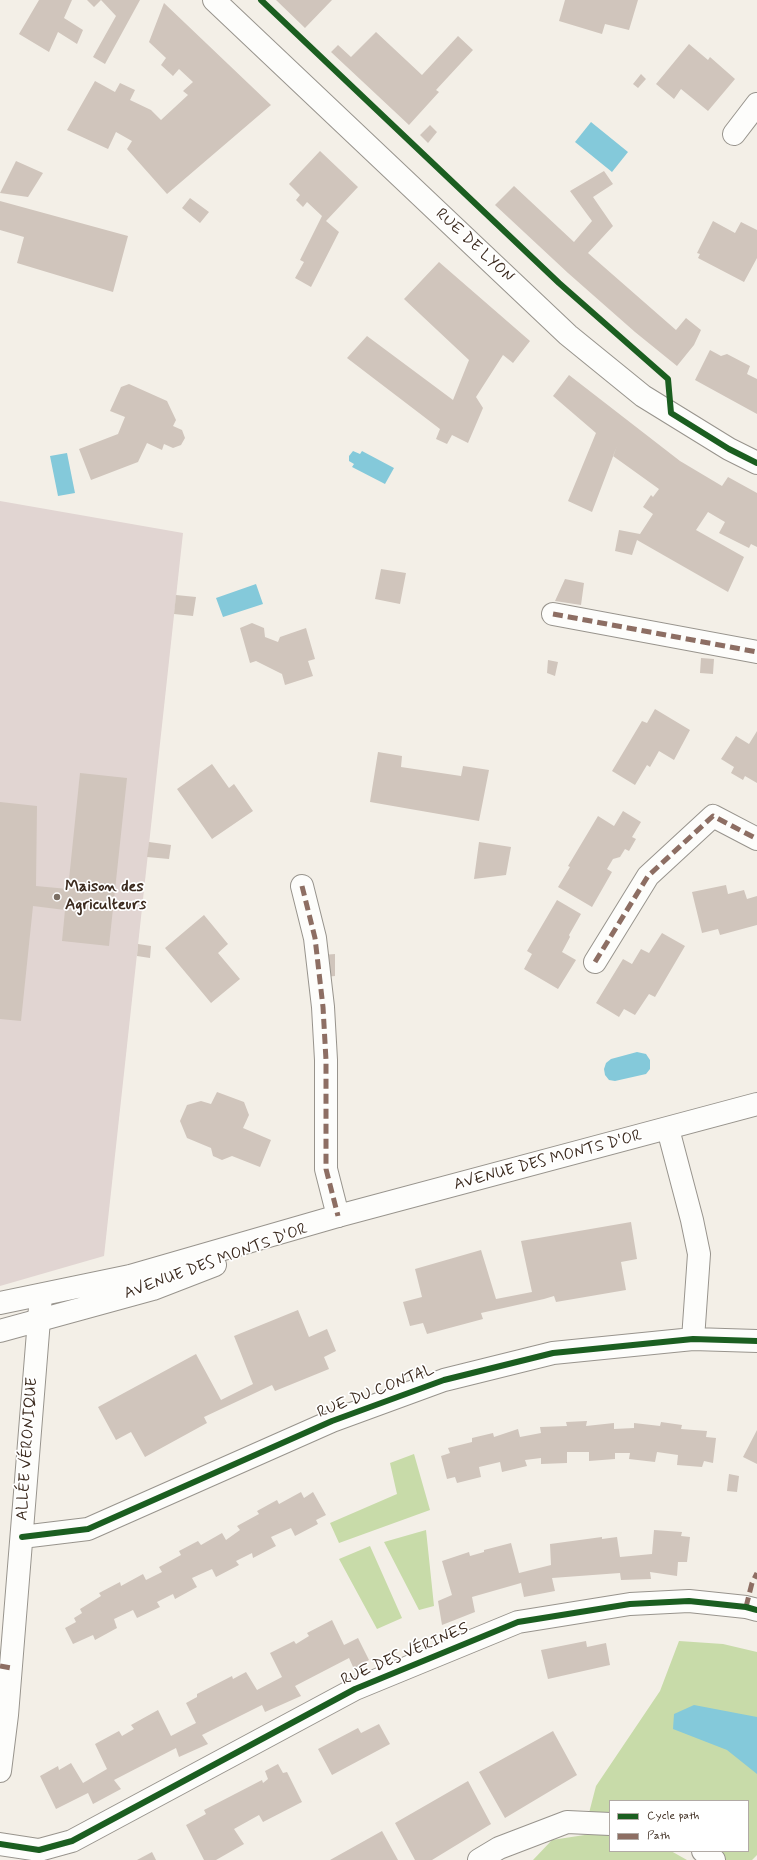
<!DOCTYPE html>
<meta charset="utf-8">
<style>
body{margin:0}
#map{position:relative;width:757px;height:1860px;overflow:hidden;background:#f3efe7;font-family:Mynerve,sans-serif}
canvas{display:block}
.legend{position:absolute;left:609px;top:1800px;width:140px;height:52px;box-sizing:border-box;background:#fff;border:1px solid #b1aaa5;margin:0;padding:5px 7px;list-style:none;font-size:12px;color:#3b2a1e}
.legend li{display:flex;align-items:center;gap:8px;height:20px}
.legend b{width:20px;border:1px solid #b1aaa5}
</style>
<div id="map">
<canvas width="757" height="1860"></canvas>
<ul class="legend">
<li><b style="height:5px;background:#1b5e20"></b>Cycle path</li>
<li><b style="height:5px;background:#8d6e63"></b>Path</li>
</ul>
</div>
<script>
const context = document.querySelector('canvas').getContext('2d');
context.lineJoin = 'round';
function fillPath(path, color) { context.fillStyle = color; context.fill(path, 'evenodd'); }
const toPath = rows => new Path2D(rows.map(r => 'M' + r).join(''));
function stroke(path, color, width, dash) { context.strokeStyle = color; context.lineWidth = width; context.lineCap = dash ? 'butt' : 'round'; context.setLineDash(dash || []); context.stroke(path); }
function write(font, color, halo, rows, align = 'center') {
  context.font = font + ' Mynerve,sans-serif'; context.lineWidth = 3.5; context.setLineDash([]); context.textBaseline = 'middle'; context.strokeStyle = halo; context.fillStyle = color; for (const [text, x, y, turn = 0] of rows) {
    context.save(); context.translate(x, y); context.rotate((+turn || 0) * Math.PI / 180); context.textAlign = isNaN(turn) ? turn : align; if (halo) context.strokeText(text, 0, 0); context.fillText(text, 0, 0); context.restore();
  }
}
const industrial = toPath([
 [0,501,183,533,104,1256,0,1286]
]);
const green = toPath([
 [414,1454,430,1510,339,1543,330,1523,397,1494,390,1463],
 [426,1530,434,1606,419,1610,384,1542],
 [370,1546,402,1618,377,1629,339,1559],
 [679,1641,723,1644,757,1652,757,1855,752,1860,725,1860,712,1851,748,1851,748,1801,610,1801,610,1814,589,1813,596,1786,660,1691],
 [604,1832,610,1833,610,1851,671,1851,687,1860,533,1860,552,1840]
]);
const water = toPath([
 [591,122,628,152,612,172,575,142],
 [353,451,360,454,362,451,394,468,385,484,352,467,354,464,349,461,349,456],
 [67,453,75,493,58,496,50,456],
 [256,584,263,604,223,617,216,598],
 [637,1052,646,1054,650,1060,650,1069,646,1074,615,1081,609,1080,605,1075,604,1069,606,1063,611,1059],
 [694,1705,757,1717,757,1774,727,1750,673,1729,674,1714]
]);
const building = toPath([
 [39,0,72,0,64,18,83,30,77,44,58,32,49,52,19,34],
 [87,0,140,0,105,64,93,57,116,16,101,0,94,7],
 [276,0,332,0,305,28],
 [565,0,638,0,629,30,605,24,602,34,559,21],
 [164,3,271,105,167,194,127,149,132,141,116,132,108,149,67,130,95,81,115,92,120,83,135,90,130,100,151,110,161,120,188,95,183,91,193,82,179,69,173,76,161,65,166,58,149,42],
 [376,32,422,75,458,36,473,50,436,90,439,92,409,125,331,52,338,45,351,57],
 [689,44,708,60,710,57,735,79,708,111,681,89,674,99,656,84],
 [641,74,646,79,638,88,633,84],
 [430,125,437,132,428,143,420,135],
 [320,151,358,187,326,221,339,232,311,287,295,278,304,262,300,260,322,216,307,202,303,207,296,200,300,195,289,184],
 [16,161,43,173,28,197,0,193],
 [604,171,613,184,593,197,613,226,588,253,676,330,686,318,701,330,694,345,677,366,635,332,568,273,495,205,514,186,574,242,592,221,570,191],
 [190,198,209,212,200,223,182,208],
 [0,201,128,236,113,292,17,263,24,237,0,230],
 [713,221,735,233,741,222,757,230,757,258,744,282,698,258,700,254,697,253],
 [439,262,530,341,513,363,503,355,476,397,483,408,468,443,452,435,447,444,436,439,440,429,347,358,367,336,453,400,469,360,404,299],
 [710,350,721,356,727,354,750,366,747,374,757,379,757,414,695,380],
 [569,375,680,461,722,486,728,477,757,493,757,547,751,544,749,548,719,533,725,522,708,512,696,530,744,557,728,592,637,540,632,555,615,551,619,530,640,534,653,514,643,507,651,495,653,497,659,489,613,456,617,446,592,512,568,501,596,433,553,396],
 [129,384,167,401,176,420,173,426,182,430,185,438,181,445,173,448,164,444,162,450,147,443,138,462,91,480,79,449,118,434,125,417,110,411,121,387],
 [381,569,406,573,400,604,375,599],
 [565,579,584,583,581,605,555,601],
 [176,595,196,597,193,616,174,614],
 [252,623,264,628,265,637,278,642,280,637,306,628,315,659,308,661,313,676,285,685,282,674,256,661,250,663,240,628],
 [701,658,714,659,713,674,700,673],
 [548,660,558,662,555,676,547,673],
 [655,709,690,730,674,760,659,751,650,767,647,765,635,785,612,771,642,721,647,723],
 [757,731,757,783,745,776,743,780,731,773,734,767,721,759,736,736,749,744],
 [378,752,402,756,401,767,461,776,463,766,489,770,479,821,370,802],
 [212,764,229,788,234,784,253,811,212,839,177,789],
 [80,773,127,778,109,946,62,941,65,910,33,906,21,1021,0,1019,0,802,37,806,36,886,68,889],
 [623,811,641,822,632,837,636,839,629,851,625,849,620,857,613,859,607,869,612,872,592,907,558,887,570,867,568,866,598,816,614,826],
 [149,842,171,845,169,859,147,857],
 [479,842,511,847,506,875,474,879],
 [726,885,728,894,744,890,747,899,757,896,757,925,720,935,718,929,702,933,692,892],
 [557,900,581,914,569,935,570,937,562,952,576,960,558,989,524,969,532,954,527,951],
 [204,915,228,944,218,953,240,979,211,1003,165,948],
 [662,933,685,946,655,997,649,994,635,1015,624,1009,619,1017,596,1003,623,959,632,964,641,949,649,953],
 [138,944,151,946,150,958,137,956],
 [335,954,335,976,325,977,322,955],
 [217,1092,244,1102,249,1115,243,1128,271,1140,260,1167,232,1156,222,1160,213,1156,211,1148,187,1138,180,1121,187,1105,201,1101,211,1104],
 [631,1222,637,1259,621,1262,626,1290,556,1302,554,1296,544,1299,481,1313,483,1319,427,1334,423,1323,410,1326,403,1302,422,1297,415,1269,481,1250,496,1299,532,1292,521,1241],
 [298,1310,309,1337,327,1329,336,1351,324,1357,329,1369,275,1391,272,1385,204,1417,207,1423,145,1457,131,1432,116,1440,98,1407,196,1354,221,1400,253,1384,234,1336],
 [587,1421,586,1426,614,1423,614,1429,634,1428,634,1423,660,1426,661,1422,682,1425,681,1429,707,1431,706,1437,716,1438,713,1463,704,1461,702,1467,677,1465,678,1455,657,1452,655,1462,629,1459,630,1453,615,1453,615,1459,589,1461,589,1452,567,1452,567,1463,541,1464,541,1458,525,1460,527,1466,502,1472,500,1462,479,1467,481,1477,457,1483,455,1477,447,1479,441,1456,450,1453,448,1448,472,1442,472,1438,493,1433,494,1437,518,1429,520,1437,541,1433,540,1427,567,1426,566,1422],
 [757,1430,757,1464,743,1457],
 [729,1474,739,1476,737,1492,727,1491],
 [301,1492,304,1498,313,1492,326,1515,316,1520,318,1524,295,1536,291,1528,271,1537,276,1546,253,1558,252,1553,236,1561,239,1565,216,1577,212,1569,192,1578,197,1587,175,1599,173,1594,157,1602,160,1607,137,1618,133,1610,114,1619,117,1628,95,1640,93,1635,73,1644,65,1628,76,1622,74,1618,82,1613,80,1609,101,1596,99,1593,120,1582,121,1586,143,1574,146,1580,162,1572,159,1567,181,1555,179,1551,198,1541,201,1545,222,1533,226,1540,240,1530,237,1526,259,1514,257,1511,277,1500,279,1504],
 [654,1530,682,1532,681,1536,690,1537,687,1562,678,1562,677,1576,650,1572,651,1579,621,1580,620,1573,552,1578,555,1591,524,1597,521,1583,472,1597,475,1612,442,1625,438,1601,452,1595,442,1561,469,1552,470,1556,484,1552,484,1550,511,1543,519,1573,551,1565,550,1544,602,1537,602,1539,617,1537,620,1557,652,1554],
 [332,1620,344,1645,358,1638,369,1660,354,1669,349,1658,295,1686,301,1696,265,1712,262,1705,202,1735,208,1744,179,1757,176,1748,114,1780,121,1789,93,1804,88,1793,56,1809,40,1776,58,1766,59,1770,71,1763,83,1783,107,1769,95,1744,119,1731,122,1736,134,1729,131,1725,158,1710,171,1736,196,1723,186,1703,197,1697,197,1694,232,1676,233,1679,246,1672,257,1690,282,1677,270,1653,294,1641,296,1644,309,1636,307,1633],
 [586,1641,587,1647,606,1643,610,1665,548,1679,541,1650],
 [379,1724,390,1744,332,1775,318,1749,358,1728,361,1733],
 [553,1731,577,1775,505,1818,479,1772],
 [278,1764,283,1773,287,1772,302,1802,263,1822,259,1815,234,1829,244,1844,216,1860,204,1860,186,1825,206,1814,204,1810,262,1780,263,1783,268,1779,265,1771],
 [468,1781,491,1824,432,1860,415,1860,395,1823],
 [382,1831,398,1860,330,1860],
 [152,1852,156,1860,137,1860]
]);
const street = toPath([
 [734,134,757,104],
 [553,614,757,652],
 [302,886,315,938,323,1007,326,1060,326,1169,338,1216],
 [595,962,648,876,713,816,757,839],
 [668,1129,692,1220,699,1254,693,1339],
 [22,1537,88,1529,332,1421,444,1380,553,1353,693,1339,757,1341],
 [0,1771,7,1715,41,1295],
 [0,1844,39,1850,72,1841,355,1689,518,1622,630,1604,689,1601,746,1607,757,1610],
 [703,1851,714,1860],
 [479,1860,499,1848,567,1822,610,1824]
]);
const secondary = toPath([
 [214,0,568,335,643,396,729,449,757,463]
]);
const primary = toPath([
 [0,1303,130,1276,338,1216,757,1104],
 [0,1331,153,1289,215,1265]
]);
const quiet = toPath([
 [553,614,757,652],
 [302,886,315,938,323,1007,326,1060,326,1169,338,1216],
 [595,962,648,876,713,816,757,839],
 [746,1607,752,1583,757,1573],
 [0,1666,11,1668]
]);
const cycleway = toPath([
 [261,0,559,283,668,379,671,413,729,449,757,463],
 [22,1537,88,1529,332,1421,444,1380,553,1353,693,1339,757,1341],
 [0,1844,39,1850,72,1841,355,1689,518,1622,630,1604,689,1601,746,1607,757,1610]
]);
const markers = [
 [57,897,4,"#7b6f64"]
];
const streetNames = [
 ["RUE DE LYON",474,246,43],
 ["AVENUE DES MONTS D'OR",548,1161,-15],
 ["AVENUE DES MONTS D'OR",216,1262,-20],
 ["RUE DU CONTAL",376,1392,-21],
 ["ALLÉE VÉRONIQUE",28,1449,-86],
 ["RUE DES VÉRINES",405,1655,-23]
];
const poiNames = [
 ["Maison des",65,888],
 ["Agriculteurs",65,906]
];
fillPath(industrial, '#e1d5d2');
fillPath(green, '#c8dba9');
fillPath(water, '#84c9da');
fillPath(building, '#d0c5bc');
stroke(street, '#98948d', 24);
stroke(secondary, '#98948d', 24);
stroke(primary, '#98948d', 24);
stroke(street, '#fdfdfb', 22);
stroke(secondary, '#fdfdfb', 22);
stroke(primary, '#fdfdfb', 22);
stroke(quiet, '#8d6e63', 5, [10, 5]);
stroke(cycleway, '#1b5e20', 6);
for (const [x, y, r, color] of markers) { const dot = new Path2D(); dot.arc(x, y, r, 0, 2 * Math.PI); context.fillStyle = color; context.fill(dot); stroke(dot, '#fff', 1.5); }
write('16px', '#3b2a1e', '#fff', streetNames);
write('bold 16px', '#3b2a1e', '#fff', poiNames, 'left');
</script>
